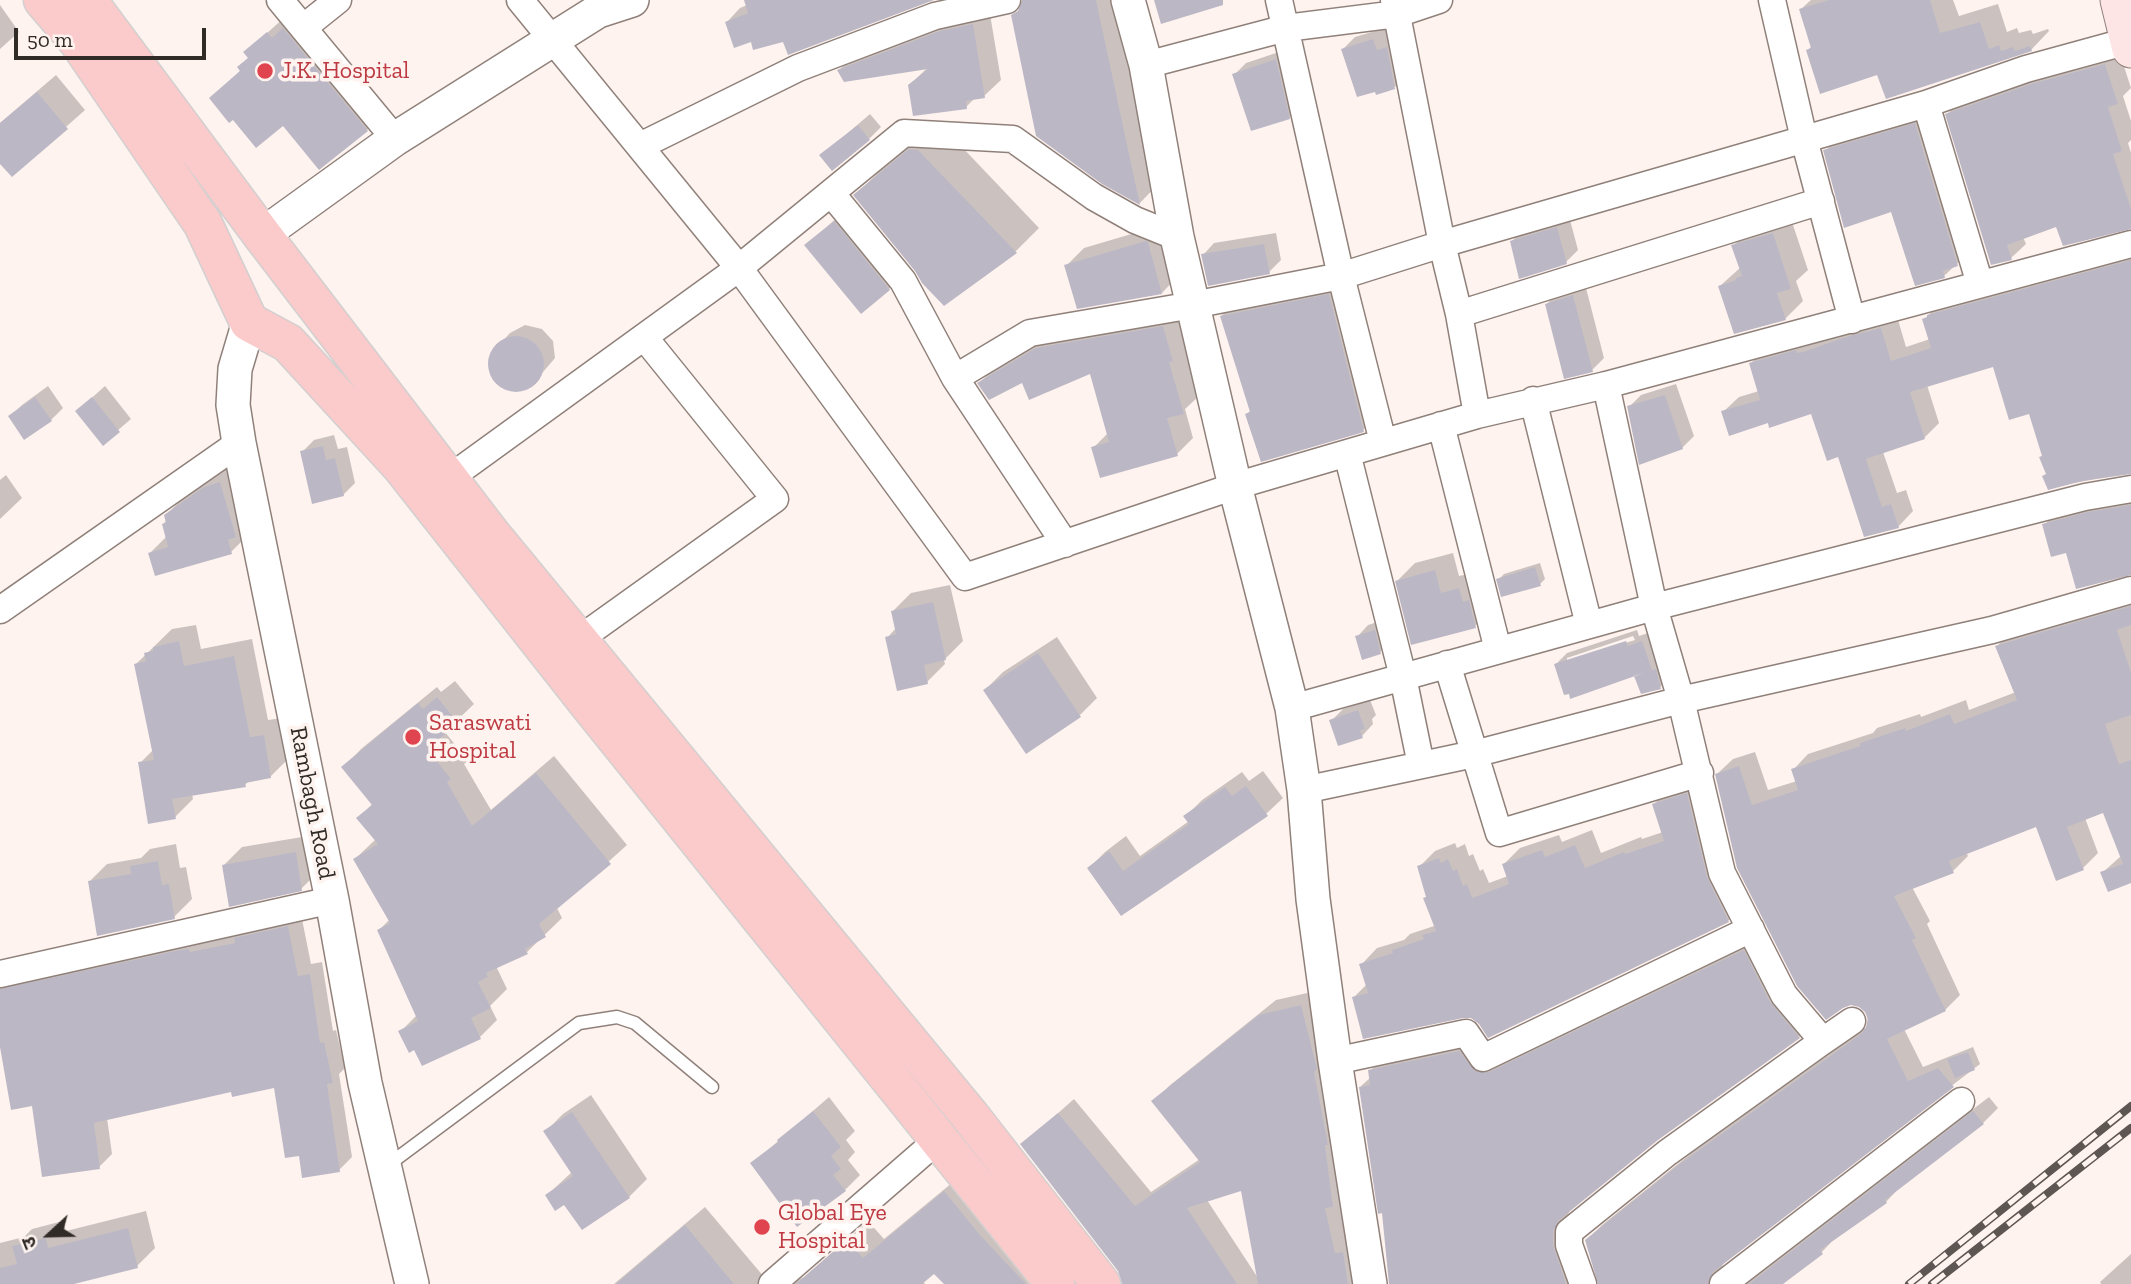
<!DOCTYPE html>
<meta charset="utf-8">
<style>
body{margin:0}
#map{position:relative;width:2131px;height:1284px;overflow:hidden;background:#fef3ef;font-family:"Zilla Slab","Noto Sans Devanagari",serif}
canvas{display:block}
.north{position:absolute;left:14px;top:1200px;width:70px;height:70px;-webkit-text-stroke:5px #fef3ef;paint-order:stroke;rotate:248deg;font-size:19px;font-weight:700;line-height:28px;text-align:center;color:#312b28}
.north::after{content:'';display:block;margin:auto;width:24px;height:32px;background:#312b28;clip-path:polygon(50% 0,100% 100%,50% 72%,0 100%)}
.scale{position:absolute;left:14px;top:28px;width:192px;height:32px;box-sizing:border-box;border:4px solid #312b28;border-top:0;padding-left:9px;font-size:21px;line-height:24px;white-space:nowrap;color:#312b28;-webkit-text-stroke:5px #fef3ef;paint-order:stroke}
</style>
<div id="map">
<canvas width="2131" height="1284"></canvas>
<div class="north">उ</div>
<div class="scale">50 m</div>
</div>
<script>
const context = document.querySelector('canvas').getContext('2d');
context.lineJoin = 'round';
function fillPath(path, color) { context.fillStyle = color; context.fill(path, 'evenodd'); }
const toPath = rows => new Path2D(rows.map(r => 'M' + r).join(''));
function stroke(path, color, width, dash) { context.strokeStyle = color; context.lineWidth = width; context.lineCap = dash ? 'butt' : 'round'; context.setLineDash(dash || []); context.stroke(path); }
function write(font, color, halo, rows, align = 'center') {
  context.font = font + ' "Zilla Slab",serif'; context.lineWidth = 7; context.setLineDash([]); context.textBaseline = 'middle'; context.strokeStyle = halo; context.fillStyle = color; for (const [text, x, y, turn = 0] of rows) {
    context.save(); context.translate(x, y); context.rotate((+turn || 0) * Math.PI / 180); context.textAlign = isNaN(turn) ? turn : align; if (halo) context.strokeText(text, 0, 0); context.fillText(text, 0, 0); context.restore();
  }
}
const shadow = toPath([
 [759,0,928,0,784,39,752,40,727,22,740,8],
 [1024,0,1122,0,1161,181,1140,203,1103,182,1013,16,1024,5],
 [1811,0,1953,0,1959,16,1998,4,2007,32,2017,28,2019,33,2031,30,2033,34,2048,29,2049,31,2031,50,1878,73,1808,50,1812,46,1801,9],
 [0,5,19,32,0,49],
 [989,8,1001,80,984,96,976,97,966,107,910,85,928,67,839,70,856,54],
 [286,16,385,112,367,130,233,117,211,98,241,70,239,67,249,57,246,52],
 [1385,28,1406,75,1395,87,1343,49,1355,37],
 [1288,49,1301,106,1289,118,1234,75,1246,63],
 [2119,51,2131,88,2123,96,2131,121,2131,140,2128,143,2131,153,2131,228,2057,225,2023,237,2026,244,2011,258,1992,263,1947,114,1962,100],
 [56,75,85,110,12,175,0,161,0,123],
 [1936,104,1978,244,1944,276,1917,283,1892,210,1825,151,1846,130],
 [870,114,881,127,869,139,822,155],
 [935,126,942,126,1039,228,1015,252,917,270,855,195,879,172],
 [852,204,906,271,889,289,807,245],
 [1569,216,1578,250,1566,262,1512,241,1523,230],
 [1790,216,1808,270,1796,281,1803,301,1785,319,1720,286,1741,267,1733,246,1751,228],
 [1165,224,1179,275,1162,293,1066,266,1084,248],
 [1276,233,1281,260,1269,272,1203,255,1214,243],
 [2131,250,2131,472,2049,488,2044,455,2030,412,1994,364,1927,385,1939,423,1924,438,1883,452,1897,493,1906,490,1913,511,1898,527,1866,535,1839,455,1812,412,1769,421,1723,412,1739,397,1759,391,1751,363,1766,348,1896,313,1906,347,1930,339,1924,320,1939,304],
 [1351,274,1385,409,1363,430,1247,414,1251,410,1221,316,1243,295],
 [1585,284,1604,358,1592,370,1547,304,1558,292],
 [1179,311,1188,343,1185,346,1199,396,1185,409,1193,438,1177,454,1093,448,1108,433,1091,371,979,383,996,367,1054,332],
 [525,325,542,329,553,341,555,358,532,385,516,390,500,384,494,378,490,361,498,346,510,333],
 [1676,384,1694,436,1682,448,1629,407,1641,395],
 [48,386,63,408,51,420,25,438,10,416,22,405],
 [105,386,131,419,103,443,77,411],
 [334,435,338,449,347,447,355,483,343,495,302,452,314,440],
 [238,465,249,534,231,552,150,553,167,536,163,524,167,520,166,515,184,497,223,470],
 [6,475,22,498,0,519,0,480],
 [2131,493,2131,574,2067,551,2044,525,2059,510],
 [1453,553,1459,576,1477,572,1493,608,1475,626,1397,581,1415,563],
 [1540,563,1545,579,1540,584,1498,580,1504,574],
 [950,585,963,641,944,660,945,664,927,682,887,638,896,628,893,611,911,593],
 [2131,597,2131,881,2102,873,2121,856,2104,810,2085,818,2098,853,2083,868,2037,825,1966,852,1968,856,1953,871,1912,887,1930,921,1927,924,1960,995,1945,1010,1904,1029,1923,1067,1973,1047,1980,1064,1723,1262,1722,1271,1733,1284,1600,1284,1587,1240,1602,1225,1694,1151,1868,1026,1867,1012,1717,774,1733,759,1755,752,1768,790,1797,781,1793,770,1808,754,1873,733,1877,728,1920,714,1921,717,1966,700,1969,710,2016,692,1997,646,2012,631],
 [1387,619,1392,640,1380,652,1357,637,1368,625],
 [196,625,201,649,252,639,268,720,282,718,288,759,270,777,250,780,245,785,192,794,193,799,175,817,140,763,153,750,136,664,172,629],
 [1637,630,1639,636,1654,631,1672,675,1660,687,1641,672,1556,664,1567,653],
 [1633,636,1635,640,1567,661,1567,658],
 [1057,637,1097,698,1080,715,985,690,1003,672],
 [455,681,474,704,445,732,468,761,464,764,491,810,554,756,627,845,557,908,562,918,526,953,496,966,507,989,490,1006,497,1020,480,1037,415,1048,401,1031,417,1015,379,930,390,919,355,859,376,839,359,818,373,803,344,767,361,749,437,687,441,692],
 [1370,700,1376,715,1372,719,1373,724,1362,736,1331,721,1343,709],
 [1263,771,1283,798,1266,814,1121,913,1089,868,1105,852,1126,836,1140,856,1189,821,1186,816,1202,800,1242,772,1249,781],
 [1703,778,1744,904,1728,921,1480,1022,1472,1017,1354,997,1367,984,1361,965,1377,948,1404,940,1410,934,1434,926,1419,867,1435,851,1455,843,1457,848,1465,844,1469,856,1473,854,1480,871,1483,869,1489,883,1508,876,1504,864,1520,848,1559,835,1562,842,1592,830,1601,853,1641,837,1642,839,1663,832,1654,804,1670,788],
 [314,835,319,871,301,889,224,865,242,847],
 [176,844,180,868,186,867,192,899,174,917,89,882,107,864,141,858,150,849],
 [301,914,311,964,322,962,333,1031,336,1030,345,1068,339,1074,352,1157,339,1170,301,1154,275,1086,232,1090,107,1118,112,1154,99,1167,34,1104,0,1047,0,979],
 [1759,936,1814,1022,1799,1037,1657,1139,1571,1208,1568,1215,1569,1234,1594,1284,1390,1284,1384,1211,1360,1087,1371,1077,1370,1071,1385,1055,1475,1036,1490,1057],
 [1316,991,1365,1284,1124,1284,1120,1270,1022,1145,1074,1099,1151,1192,1200,1159,1154,1102,1169,1086,1276,1000],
 [1243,1189,1258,1278,1207,1200],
 [591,1095,647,1179,629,1197,565,1202,547,1195,572,1172,545,1132,563,1114],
 [829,1097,855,1131,846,1140,855,1152,848,1160,860,1175,845,1190,753,1163],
 [1989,1097,1998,1108,1983,1123,1901,1186,1886,1202,1836,1237,1821,1253,1780,1284,1744,1284],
 [964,1173,1064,1284,946,1284,935,1271,923,1281,925,1284,789,1284,804,1277,868,1221,884,1239],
 [705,1207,770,1284,614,1284],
 [146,1211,155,1248,137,1266,66,1284,0,1284,0,1243,24,1237,32,1229,63,1221,66,1231],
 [2131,1254,2131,1284,2101,1284,2100,1282]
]);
const building = toPath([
 [744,0,934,0,788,55,783,42,753,50,751,42,734,48,725,22,748,13],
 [1022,0,1096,0,1140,205,1102,184,1036,136,1011,15,1018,11],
 [1154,0,1223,0,1223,5,1161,24],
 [1829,0,1930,0,1940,33,1980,22,1989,49,1999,45,2001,51,2013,47,2015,51,2030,46,2032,51,1886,99,1877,75,1820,94,1806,50,1811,48,1799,9],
 [973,24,985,98,966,101,967,109,913,116,908,85,928,69,844,82,837,70,940,31],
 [283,28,368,131,319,170,283,126,256,148,233,120,229,123,209,98,240,71,237,67,248,58,243,52,267,32,272,38],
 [1373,39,1377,50,1387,47,1395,89,1376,95,1375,92,1357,97,1341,49],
 [1276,59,1290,119,1251,131,1232,74],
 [2105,64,2118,104,2108,107,2122,151,2113,154,2131,209,2131,229,2063,246,2056,227,2007,245,2012,260,1991,265,1945,114,2031,84],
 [37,92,68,129,12,177,0,164,0,123],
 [1915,123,1958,266,1943,271,1945,278,1915,286,1891,212,1844,228,1823,150],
 [858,125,870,140,832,171,819,155],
 [909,149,918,150,1017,253,944,306,922,283,915,271,853,195],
 [834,221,890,290,861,314,804,245],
 [1557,227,1567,264,1519,279,1510,241],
 [1773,233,1791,289,1777,293,1786,320,1734,334,1718,286,1736,280,1736,278,1742,276,1731,245],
 [1146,241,1148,242,1162,294,1077,309,1064,265],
 [1264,244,1270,274,1208,286,1201,254],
 [2131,260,2131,474,2082,481,2048,490,2042,476,2046,474,2039,457,2042,456,2029,414,2009,420,1993,367,1910,392,1925,439,1866,459,1882,507,1891,504,1899,528,1864,537,1838,457,1827,461,1811,414,1769,428,1768,423,1729,436,1721,411,1760,400,1749,363,1796,350,1797,353,1803,352,1843,338,1881,328,1891,361,1931,348,1922,319,1927,317,1927,315],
 [1329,294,1364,432,1261,462,1245,414,1250,412,1220,316],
 [1573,295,1593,372,1564,379,1545,304],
 [1163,326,1173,361,1169,362,1184,414,1167,418,1178,456,1100,478,1091,447,1109,442,1090,374,1029,400,1022,383,989,400,977,383,1036,348],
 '488 364a28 28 0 1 1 56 0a28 28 0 1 1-56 0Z',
 [1665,395,1683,449,1639,465,1627,406],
 [35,397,52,421,24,440,8,416],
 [92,397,120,432,103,446,75,411],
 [323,446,326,460,335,458,344,496,312,504,300,451],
 [220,482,236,537,228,540,232,554,155,576,148,553,168,547,162,524,166,523,164,515,204,487],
 [2131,505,2131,575,2076,589,2066,553,2051,557,2042,524,2088,512],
 [1535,567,1541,586,1501,597,1496,579],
 [1435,570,1441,593,1459,588,1463,602,1469,600,1476,628,1411,645,1395,581],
 [933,602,946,660,924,665,928,684,897,691,885,637,896,634,891,611],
 [2131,606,2131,625,2117,630,2131,672,2131,715,2105,724,2119,764,2131,760,2131,883,2108,892,2100,872,2123,864,2103,813,2067,827,2084,870,2056,881,2036,827,1949,861,1954,873,1894,896,1916,938,1912,940,1946,1011,1887,1039,1908,1081,1938,1068,1954,1087,1713,1272,1708,1284,1598,1284,1585,1240,1677,1166,1861,1034,1866,1027,1868,1019,1865,1012,1859,1007,1851,1005,1843,1008,1826,1020,1797,986,1737,868,1715,774,1739,766,1752,805,1798,790,1791,769,1860,746,1860,743,1905,728,1906,731,1950,714,1954,724,2017,700,1995,646],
 [1375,630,1381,654,1362,660,1355,636],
 [179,641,184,666,234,656,250,737,264,735,271,778,245,783,246,787,172,799,176,819,148,824,138,762,154,760,134,664,146,661,144,653,153,651,153,647],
 [1626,641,1628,646,1642,641,1652,670,1570,699,1569,694,1564,695,1554,664],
 [1038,653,1081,717,1026,754,983,690],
 [1656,669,1661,689,1641,694,1634,676],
 [437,697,458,723,427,749,451,779,447,782,472,826,536,773,611,864,539,924,546,937,525,949,528,954,486,973,488,977,478,982,491,1008,471,1018,481,1039,422,1066,414,1050,409,1053,398,1031,418,1021,377,930,390,923,353,859,378,844,356,818,372,805,341,767,418,703,423,709],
 [1358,710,1365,729,1360,730,1363,738,1338,746,1329,720],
 [1246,786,1268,816,1121,916,1087,868,1109,851,1123,871,1189,824,1183,816,1225,787,1232,796],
 [1687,793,1707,877,1729,922,1488,1038,1479,1024,1471,1018,1463,1018,1363,1039,1352,997,1368,993,1359,964,1393,953,1392,950,1424,939,1422,935,1436,931,1423,898,1426,897,1417,866,1439,858,1441,863,1448,859,1453,871,1457,869,1463,886,1467,884,1472,898,1509,884,1502,864,1542,850,1545,857,1575,845,1585,868,1624,852,1625,854,1664,841,1652,804],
 [296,852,302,891,229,907,222,865],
 [158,861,162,885,169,884,175,919,97,936,88,881,131,874,130,866],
 [288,926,298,976,310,974,320,1043,324,1042,333,1083,327,1084,340,1172,302,1178,299,1156,285,1158,274,1088,232,1097,231,1092,94,1123,100,1169,42,1177,32,1106,11,1110,0,1047,0,989,180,950,189,949,190,952,235,943,234,938],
 [1744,950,1770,1002,1800,1038,1658,1140,1559,1220,1553,1231,1553,1245,1566,1284,1389,1284,1382,1213,1378,1214,1359,1087,1370,1085,1368,1070,1459,1051,1475,1071,1489,1072],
 [1301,1005,1317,1069,1314,1072,1328,1145,1325,1145,1333,1207,1325,1208,1335,1253,1343,1252,1348,1284,1258,1284,1241,1191,1187,1208,1237,1284,1122,1284,1118,1271,1020,1144,1058,1113,1135,1206,1200,1162,1151,1101,1259,1015],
 [1968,1052,1975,1070,1955,1078,1947,1059],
 [813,1111,841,1147,831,1156,841,1169,833,1175,846,1191,797,1227,750,1163,778,1142,777,1140],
 [1973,1111,1984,1124,1885,1200,1887,1203,1820,1250,1823,1254,1783,1284,1749,1284],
 [572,1112,630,1198,582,1230,564,1205,555,1211,545,1195,573,1176,543,1131],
 [944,1191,980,1235,1026,1284,944,1284,934,1274,922,1284,796,1284,847,1240,863,1258],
 [685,1225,734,1284,616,1284],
 [128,1228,138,1268,74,1284,0,1284,0,1268,17,1264,12,1246,46,1238,48,1248]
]);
const service = toPath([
 [388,1165,579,1023,617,1017,635,1023,712,1087]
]);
const minor = toPath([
 [280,0,395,139],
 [520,0,739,268,965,577,1235,486,1477,415,1606,385,2131,244],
 [1279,0,1341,276,1383,442],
 [1394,0,1442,244,1459,314,1477,415],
 [1772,0,1804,139,1852,320],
 [303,28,338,0],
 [1146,65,1286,28,1397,14,1439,0],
 [1926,104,1980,284],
 [640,146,798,68,935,16,1007,0],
 [831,193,903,281,955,378,1065,544],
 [1459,314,1821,201],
 [955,378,1030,333,1193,305,1341,276,1442,244,1926,104,2026,69,2128,41],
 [1606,385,1654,607,1681,700,1722,873,1784,995,1823,1041,1852,1021],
 [1533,400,1589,625],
 [1441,425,1498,650],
 [1347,453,1403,677,1421,765],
 [448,479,739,268,904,133,1013,139,1094,197,1135,220,1177,237],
 [0,610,239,443],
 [578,640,775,499,644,337],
 [1447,664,1499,833,1700,773],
 [1292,708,1654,607,2085,497,2131,489],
 [1304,790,1474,754,1681,700,1992,630,2131,590],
 [0,974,332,900],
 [1335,1061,1466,1033,1483,1058,1751,929],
 [772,1284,940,1138],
 [1583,1284,1569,1245,1569,1232,1667,1153,1823,1041],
 [1723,1284,1961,1101]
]);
const tertiary = toPath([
 [1128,0,1146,65,1177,237,1235,486,1292,708,1304,790,1313,899,1335,1061,1370,1284],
 [262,235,395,139,598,11,632,0],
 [249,322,235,369,233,405,239,443,332,900,365,1083,412,1284]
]);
const secondary = toPath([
 [2119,0,2131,49]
]);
const primary = toPath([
 [43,0,78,41,203,224,249,322,288,343,402,467,588,703,1055,1284],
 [87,0,262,235,490,533,971,1117,1101,1284]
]);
const rail = toPath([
 [1909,1284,2131,1106],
 [1932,1284,2131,1128]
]);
const markers = [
 [265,71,9,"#e0444e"],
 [413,737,9,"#e0444e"],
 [762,1227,9,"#e0444e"]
];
const healthNames = [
 ["J.K. Hospital",281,71],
 ["Saraswati",429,723],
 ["Hospital",429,751],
 ["Global Eye",778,1213],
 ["Hospital",778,1241]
];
const streetNames = [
 ["Rambagh Road",312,803,79]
];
fillPath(shadow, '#0003');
fillPath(building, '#bbb7c5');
stroke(service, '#90807a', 15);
stroke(minor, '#90807a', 29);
stroke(tertiary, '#90807a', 36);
stroke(secondary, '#90807a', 39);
stroke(primary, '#d2d0d0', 41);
stroke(service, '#fff', 12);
stroke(minor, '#fff', 26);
stroke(tertiary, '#fff', 33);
stroke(secondary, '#fde4e5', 37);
stroke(primary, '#fbcacb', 38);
stroke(rail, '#5d5652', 8);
stroke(rail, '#fef3ef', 5, [16]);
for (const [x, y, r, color] of markers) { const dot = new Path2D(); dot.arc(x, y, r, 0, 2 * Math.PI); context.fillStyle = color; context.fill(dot); stroke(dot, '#fef3ef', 2.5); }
write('24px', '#be3a42', '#fef3ef', healthNames, 'left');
write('24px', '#312b28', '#fef3ef', streetNames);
</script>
